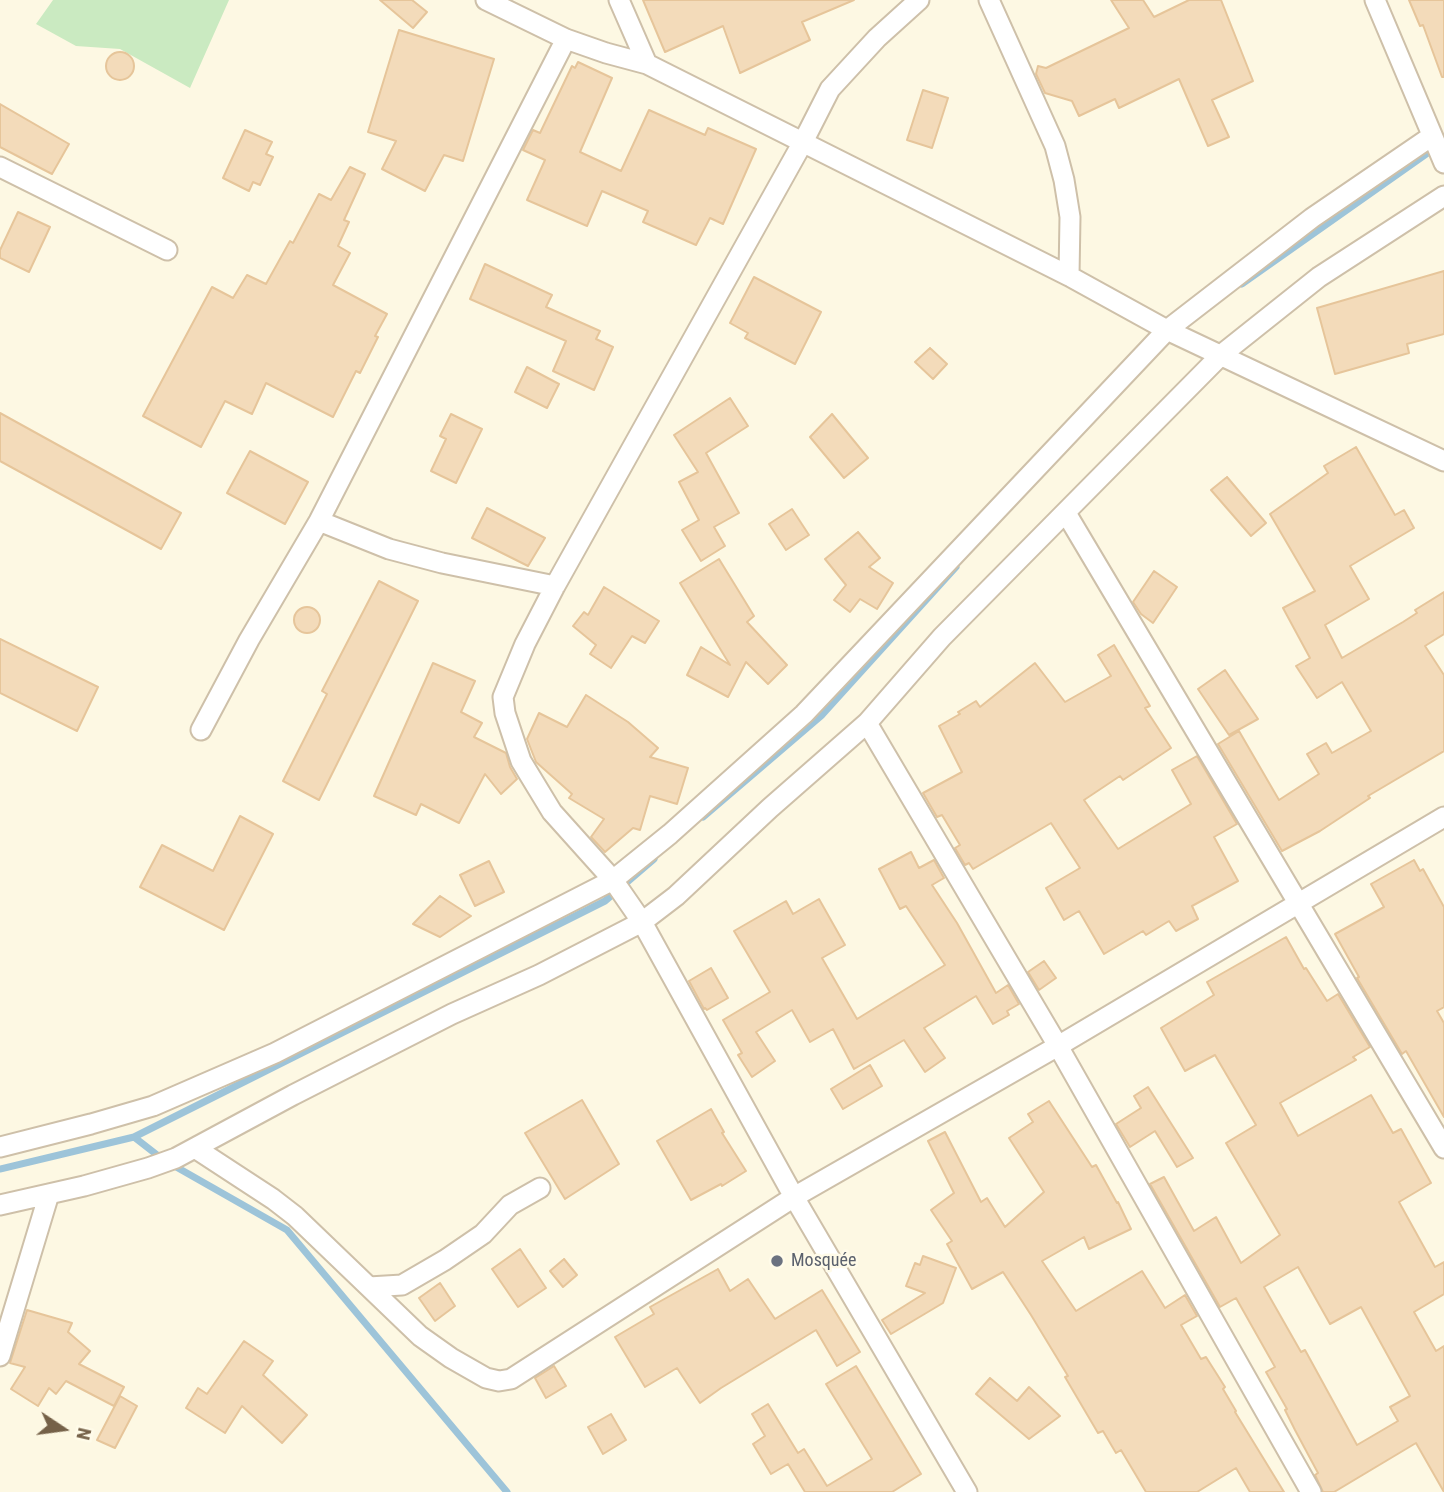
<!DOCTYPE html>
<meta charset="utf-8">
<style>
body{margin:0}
#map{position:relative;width:1444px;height:1492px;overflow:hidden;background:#fdf8e3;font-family:"Roboto Condensed",sans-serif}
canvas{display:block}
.north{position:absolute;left:28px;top:1394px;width:70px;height:70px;-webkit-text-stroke:5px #fffbe9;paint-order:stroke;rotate:103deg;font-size:19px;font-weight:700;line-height:28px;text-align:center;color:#756148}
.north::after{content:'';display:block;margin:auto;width:24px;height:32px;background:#756148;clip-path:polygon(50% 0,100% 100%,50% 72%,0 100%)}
</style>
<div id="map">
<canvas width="1444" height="1492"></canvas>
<div class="north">N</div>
</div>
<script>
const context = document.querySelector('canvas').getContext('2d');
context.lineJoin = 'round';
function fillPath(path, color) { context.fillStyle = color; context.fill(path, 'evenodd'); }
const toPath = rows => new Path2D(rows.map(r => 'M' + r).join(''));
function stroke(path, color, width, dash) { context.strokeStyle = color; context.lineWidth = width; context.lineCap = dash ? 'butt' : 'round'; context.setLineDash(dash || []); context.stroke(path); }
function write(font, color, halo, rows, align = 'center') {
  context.font = font + ' "Roboto Condensed",sans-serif'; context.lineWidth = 5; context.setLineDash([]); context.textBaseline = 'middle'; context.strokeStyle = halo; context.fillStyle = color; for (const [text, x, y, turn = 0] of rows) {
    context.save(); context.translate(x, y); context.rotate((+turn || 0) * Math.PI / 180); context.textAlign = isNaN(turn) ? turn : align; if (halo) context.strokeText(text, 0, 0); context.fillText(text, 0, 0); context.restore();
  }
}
const green = toPath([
 [53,0,229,0,190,88,120,49,76,46,36,24]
]);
const stream = toPath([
 [1242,284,1435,148],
 [703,817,822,715,956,567],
 [134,1137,161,1158],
 [171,1164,287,1230,507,1492],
 [0,1169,134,1137,605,901,654,859]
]);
const building = toPath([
 [380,0,412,0,427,12,413,28,380,0],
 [643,0,854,0,802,22,810,40,740,73,723,26,665,52,643,0],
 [1111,0,1143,0,1154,17,1189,0,1221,0,1253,81,1212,100,1229,137,1208,146,1179,79,1119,108,1115,99,1079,116,1072,101,1045,93,1036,74,1038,66,1046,68,1129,28,1111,0],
 [1409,0,1444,0,1444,77,1442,77,1423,25,1420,26,1409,0],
 [399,30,494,59,463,161,444,155,425,191,382,169,396,141,368,132,399,30],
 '106 66a14 14 0 1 1 28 0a14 14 0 1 1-28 0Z',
 [578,62,612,78,580,152,621,171,649,110,705,135,708,128,756,149,723,224,710,218,696,245,643,222,648,211,602,191,587,226,527,200,545,160,523,150,533,130,540,133,572,66,575,68,578,62],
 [923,90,948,98,932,148,907,140,923,90],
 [0,104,69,144,52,174,0,147,0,104],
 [245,130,272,142,266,154,273,157,260,185,253,182,249,191,223,178,245,130],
 [350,167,365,174,344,220,349,222,338,246,350,253,333,285,387,314,375,336,378,337,360,373,356,371,333,417,266,383,252,414,225,401,201,447,143,416,212,287,233,298,247,275,266,284,290,241,293,243,319,194,331,200,350,167],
 [18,212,50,227,29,272,0,258,0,250,18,212],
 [485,264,552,295,546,307,600,331,596,339,613,347,594,390,553,371,566,341,470,299,485,264],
 [1444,271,1444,334,1407,344,1409,353,1335,374,1317,308,1444,271],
 [754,277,821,312,795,364,745,338,748,333,730,323,754,277],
 [930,348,947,364,933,379,915,362,930,348],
 [527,367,559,384,547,408,515,392,527,367],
 [730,398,748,426,706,453,739,513,714,527,725,546,701,561,682,530,699,520,679,482,698,472,674,435,730,398],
 [0,413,181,513,161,549,0,461,0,413],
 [451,414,482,429,456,483,431,471,446,439,440,436,451,414],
 [832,414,868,458,844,478,810,437,832,414],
 [1356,447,1395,515,1404,510,1414,528,1350,566,1369,599,1325,625,1342,658,1403,622,1417,613,1415,610,1444,592,1444,634,1425,646,1444,675,1444,751,1368,796,1370,798,1320,831,1282,851,1218,744,1239,731,1279,800,1319,774,1307,754,1326,743,1332,753,1371,731,1342,682,1317,698,1296,666,1310,658,1283,608,1315,591,1270,514,1328,473,1324,466,1356,447],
 [250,451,308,482,285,524,227,493,250,451],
 [1227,477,1266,523,1251,536,1211,490,1227,477],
 [487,508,545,538,528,566,472,538,487,508],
 [792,509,809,535,786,550,769,524,792,509],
 [858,532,880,558,869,567,893,583,877,609,860,599,850,612,834,600,846,585,825,559,858,532],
 [719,559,754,616,747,622,787,665,768,684,746,662,728,697,687,675,701,647,730,665,680,583,719,559],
 [1154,571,1177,587,1153,623,1141,614,1133,602,1154,571],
 [379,581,418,601,319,800,283,781,327,694,322,691,379,581],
 [604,587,659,621,645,643,632,636,611,668,590,654,596,645,573,626,584,612,588,615,604,587],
 '294 620a13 13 0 1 1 26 0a13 13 0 1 1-26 0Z',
 [0,639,98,687,77,731,0,693,0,639],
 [1114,645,1150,706,1145,708,1171,748,1123,780,1120,776,1084,800,1118,849,1191,804,1172,770,1197,756,1237,824,1214,837,1238,881,1192,906,1198,919,1176,931,1169,921,1146,935,1143,931,1104,954,1079,911,1064,920,1046,888,1080,868,1051,823,973,869,969,863,965,865,955,848,960,845,942,815,937,817,923,793,962,772,939,726,960,714,958,712,976,701,980,707,1035,663,1065,702,1111,676,1098,655,1114,645],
 [433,663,475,681,461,712,482,723,474,737,506,753,510,767,517,779,501,794,485,774,459,823,421,804,416,815,374,796,433,663],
 [1225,670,1258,719,1229,735,1198,689,1225,670],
 [586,695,628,722,658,748,650,757,688,768,677,804,650,796,640,830,633,828,605,852,591,837,604,819,569,798,572,794,536,762,527,739,539,713,567,727,586,695],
 [240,816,273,834,224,930,140,887,162,845,213,871,240,816],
 [911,852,919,868,934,860,944,878,932,885,957,923,996,993,1008,985,1019,1004,1007,1011,1009,1015,993,1024,976,996,924,1028,945,1058,925,1072,904,1040,854,1069,833,1029,810,1042,792,1010,756,1032,775,1061,752,1077,738,1055,742,1053,723,1020,770,992,734,931,786,901,793,914,819,899,845,945,822,958,857,1019,945,965,906,906,900,909,879,869,911,852],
 [1414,860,1420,871,1423,869,1444,907,1444,1007,1437,1011,1444,1023,1444,1117,1406,1051,1402,1054,1357,978,1359,977,1335,934,1384,907,1371,884,1414,860],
 [489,861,504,892,475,906,460,875,489,861],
 [440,896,471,916,440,937,413,924,440,896],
 [1286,937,1304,969,1306,968,1327,1001,1338,994,1370,1047,1353,1057,1356,1060,1280,1103,1298,1136,1371,1095,1393,1133,1401,1129,1431,1183,1399,1202,1435,1267,1444,1262,1444,1294,1414,1312,1436,1351,1444,1346,1444,1492,1416,1443,1334,1492,1323,1492,1315,1475,1318,1473,1295,1430,1285,1410,1287,1409,1266,1372,1275,1367,1236,1298,1220,1307,1150,1184,1164,1177,1194,1231,1216,1217,1241,1263,1280,1235,1226,1143,1256,1125,1215,1055,1185,1071,1161,1028,1214,995,1207,982,1286,937],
 [1298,1267,1330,1324,1361,1307,1410,1396,1390,1407,1398,1421,1357,1445,1305,1350,1301,1352,1264,1287,1298,1267],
 [1044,961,1056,978,1039,990,1028,972,1044,961],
 [711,968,728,998,707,1010,705,1008,704,1009,689,981,711,968],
 [870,1065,882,1086,843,1109,831,1089,870,1065],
 [1148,1087,1193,1158,1177,1167,1155,1131,1130,1147,1116,1124,1141,1108,1134,1096,1148,1087],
 [582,1100,619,1164,565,1199,525,1133,582,1100],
 [1049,1101,1092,1167,1096,1165,1117,1203,1118,1202,1131,1229,1089,1249,1084,1237,1042,1261,1076,1311,1142,1271,1165,1308,1185,1295,1197,1316,1181,1325,1201,1359,1206,1357,1225,1387,1223,1389,1236,1411,1235,1412,1284,1492,1250,1492,1236,1468,1197,1492,1146,1492,1121,1450,1116,1453,1103,1431,1098,1433,1065,1377,1068,1376,1031,1315,1003,1272,972,1289,947,1244,952,1241,931,1210,954,1193,928,1141,945,1132,981,1202,987,1198,1005,1227,1044,1192,1009,1138,1033,1122,1028,1114,1049,1101],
 [711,1109,724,1132,722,1133,746,1171,722,1186,721,1184,691,1200,657,1141,711,1109],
 [520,1249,546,1288,518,1307,492,1269,520,1249],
 [923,1256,956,1268,943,1303,891,1334,882,1320,925,1293,906,1286,915,1263,920,1265,923,1256],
 [564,1259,577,1275,563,1287,550,1271,564,1259],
 [718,1269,730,1291,748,1279,775,1319,822,1290,860,1352,837,1366,816,1330,721,1388,700,1403,677,1368,645,1387,615,1337,654,1314,650,1307,718,1269],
 [440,1283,455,1306,435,1321,419,1298,440,1283],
 [27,1310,72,1323,68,1332,90,1351,79,1364,124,1387,114,1406,66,1381,56,1394,49,1388,38,1406,11,1389,25,1367,10,1363,27,1310],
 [244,1341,273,1361,263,1375,307,1415,282,1443,242,1406,225,1433,186,1408,198,1388,207,1394,244,1341],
 [554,1366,566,1386,546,1398,535,1378,554,1366],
 [856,1366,921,1474,892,1492,805,1492,788,1464,771,1474,753,1444,765,1436,752,1414,768,1404,798,1453,804,1449,827,1486,872,1459,826,1384,856,1366],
 [990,1378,1017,1401,1029,1387,1060,1416,1029,1439,976,1394,990,1378],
 [120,1396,137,1406,115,1448,97,1440,120,1396],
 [611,1414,626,1440,603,1454,588,1427,611,1414]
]);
const minor = toPath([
 [486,0,566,39,606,53,647,64,1069,276,1167,330,1444,461],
 [619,0,647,64],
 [919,0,877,38,830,89,803,142,555,586,525,644,503,697,505,713,521,761,552,812,613,880,642,922,794,1197,967,1492],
 [989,0,1055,146,1064,180,1070,217,1069,276],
 [1375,0,1444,163],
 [0,167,167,250],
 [1066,513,1444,1148],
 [319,521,389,549,442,563,555,586],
 [867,723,1058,1046,1311,1492],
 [201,730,249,640,319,521,566,39],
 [0,1147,91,1124,153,1106,275,1053,613,880,670,834,804,714,1167,330,1312,218,1432,136],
 [195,1148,273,1199,295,1216,420,1336,451,1358,486,1378,499,1381,511,1379,794,1197,1058,1046,1444,817],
 [0,1205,84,1186,148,1168,176,1158,293,1095,452,1014,539,975,642,922,676,896,770,808,867,723,942,637,1221,355,1319,277,1444,196],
 [369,1287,402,1285,445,1260,483,1234,510,1205,540,1188],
 [0,1356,49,1194]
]);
const markers = [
 [777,1261,7,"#6b7280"]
];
const worshipNames = [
 ["Mosquée",791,1261]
];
fillPath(green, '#caeac1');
stroke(stream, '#9dc4d9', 7);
fillPath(building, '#f3dbba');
stroke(building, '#e6c59a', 2);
stroke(minor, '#cec0a9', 23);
stroke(minor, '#fff', 19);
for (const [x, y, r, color] of markers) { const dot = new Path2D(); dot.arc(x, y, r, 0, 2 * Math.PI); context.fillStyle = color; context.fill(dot); stroke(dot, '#fffbe9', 2.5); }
write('18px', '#5b616d', '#fffbe9', worshipNames, 'left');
</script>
